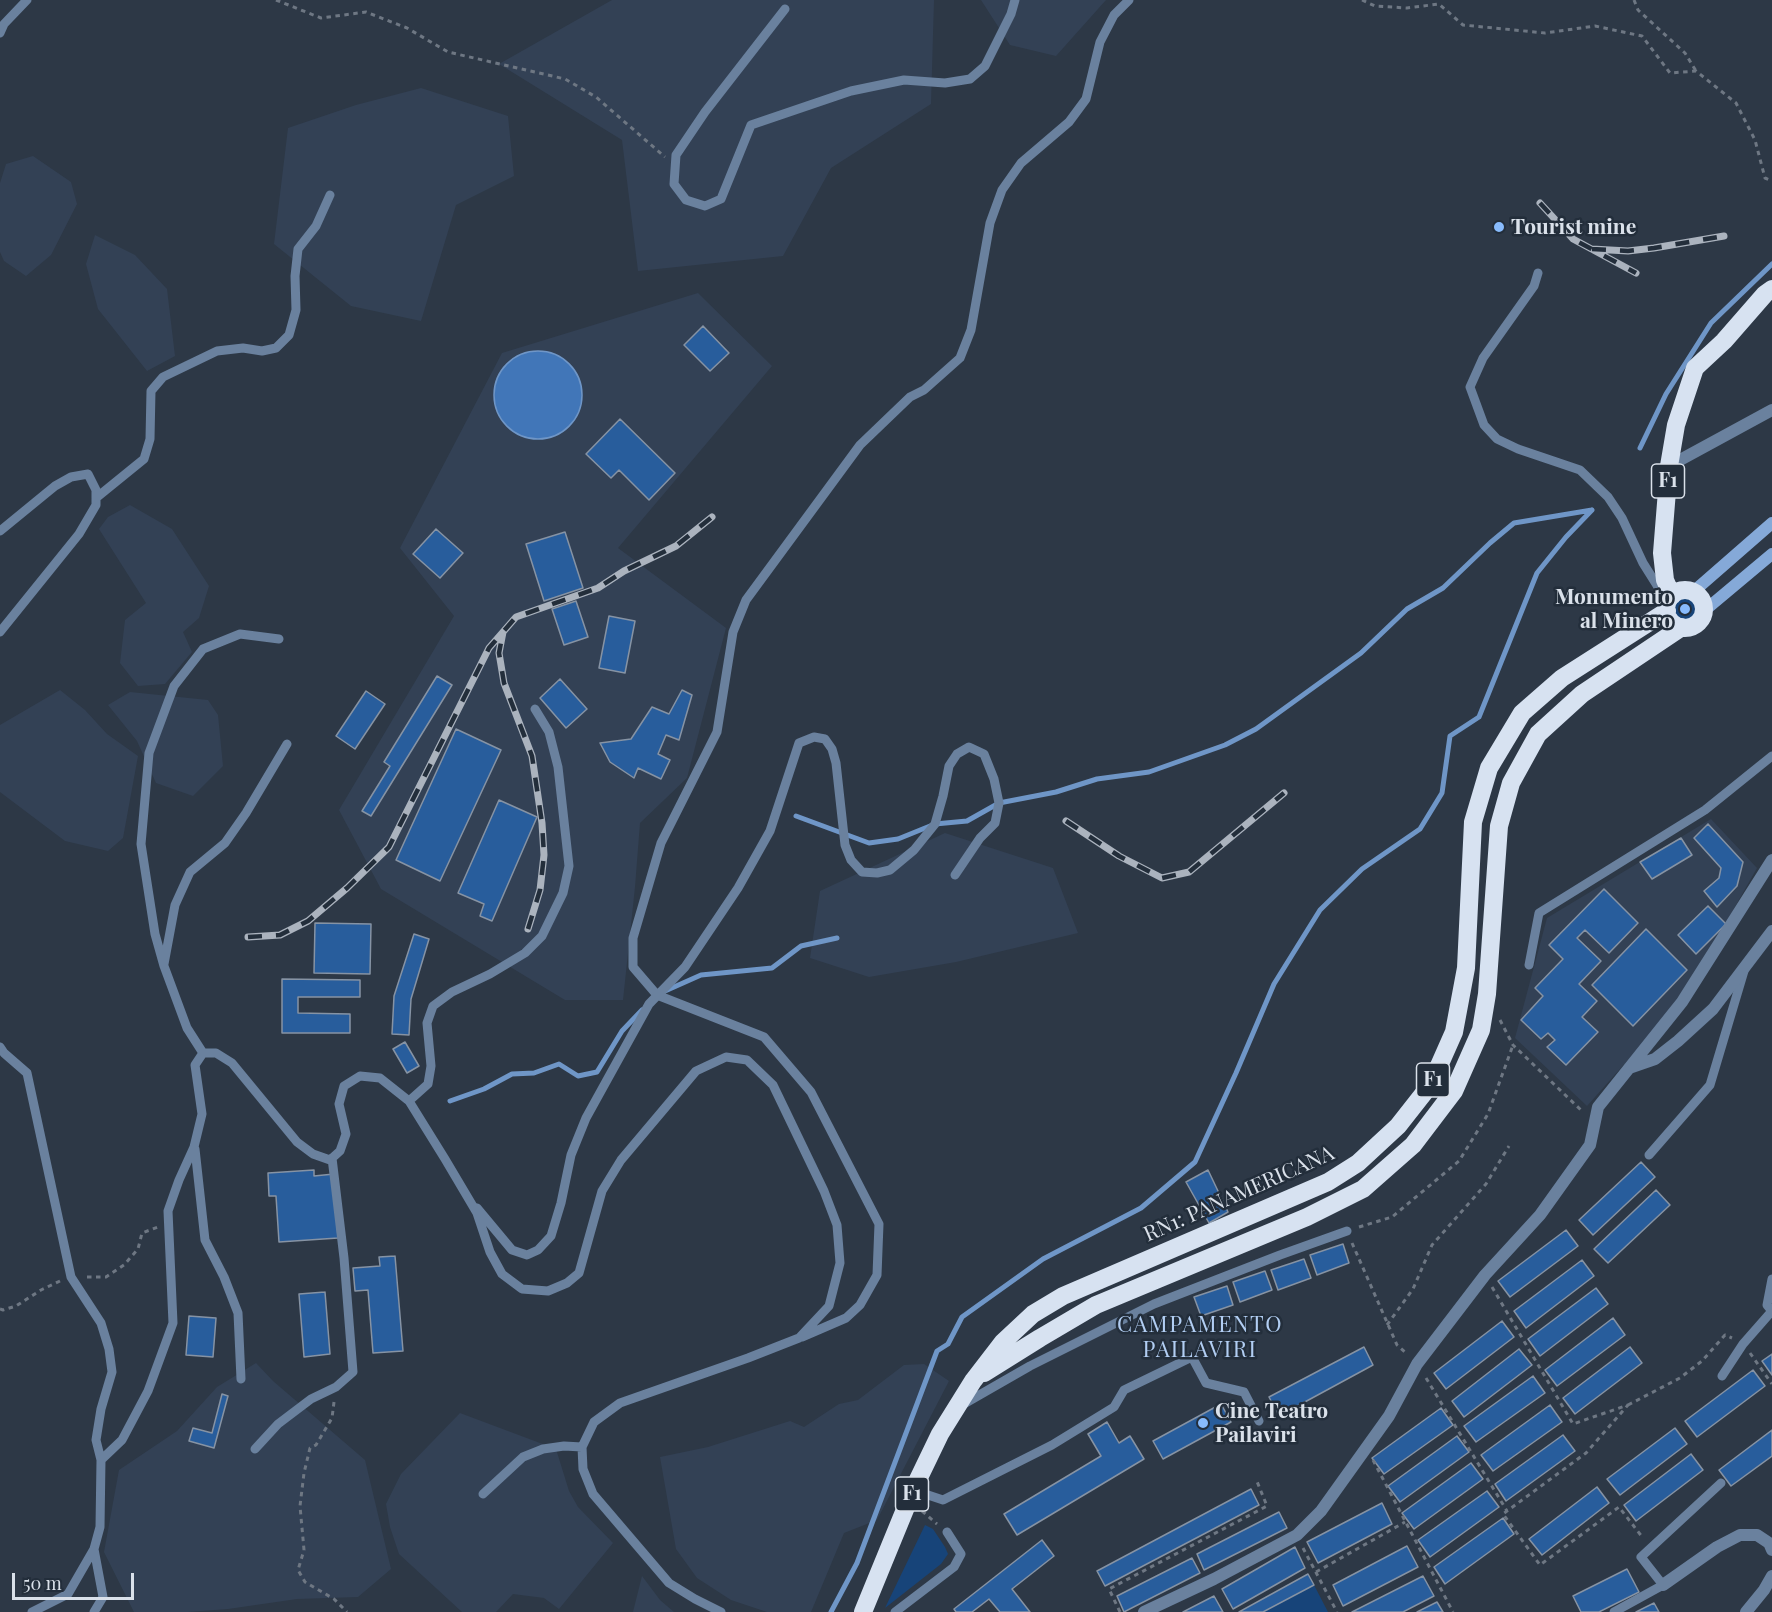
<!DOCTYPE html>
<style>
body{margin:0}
#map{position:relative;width:1772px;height:1612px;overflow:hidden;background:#2d3846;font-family:"Playfair Display",serif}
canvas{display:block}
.scale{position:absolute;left:12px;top:1573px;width:122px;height:27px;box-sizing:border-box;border:3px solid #dae1ea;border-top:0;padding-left:8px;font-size:18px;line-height:21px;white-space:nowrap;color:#dae1ea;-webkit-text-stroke:4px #232e3b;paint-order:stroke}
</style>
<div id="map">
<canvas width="1772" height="1612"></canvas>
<div class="scale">50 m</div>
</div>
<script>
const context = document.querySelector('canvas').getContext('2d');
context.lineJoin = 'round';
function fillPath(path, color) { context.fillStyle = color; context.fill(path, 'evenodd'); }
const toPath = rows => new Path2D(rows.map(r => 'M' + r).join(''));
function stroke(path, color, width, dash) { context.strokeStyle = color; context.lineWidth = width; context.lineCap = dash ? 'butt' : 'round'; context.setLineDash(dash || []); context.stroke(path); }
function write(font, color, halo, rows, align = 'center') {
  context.font = font + ' "Playfair Display",serif'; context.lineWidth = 5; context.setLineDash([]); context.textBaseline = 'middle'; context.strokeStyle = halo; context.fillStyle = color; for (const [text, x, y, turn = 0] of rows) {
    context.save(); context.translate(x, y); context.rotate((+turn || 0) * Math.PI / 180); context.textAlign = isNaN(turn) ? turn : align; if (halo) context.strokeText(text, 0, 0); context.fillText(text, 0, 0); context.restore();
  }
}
const built = toPath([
 [612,0,934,0,931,104,831,168,783,256,638,271,622,140,499,64],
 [981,0,1106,0,1056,56,1010,45],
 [421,88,508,116,514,176,456,205,421,321,351,306,274,244,288,128,356,105],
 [33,156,71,182,77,204,51,255,26,276,4,261,0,252,0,183,6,164],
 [95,235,135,255,167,289,175,356,147,371,98,309,86,264],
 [698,293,772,366,618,548,726,628,687,778,640,823,635,887,623,1000,565,1000,381,889,339,810,454,616,400,548,502,353],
 [130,505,172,529,209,586,199,618,183,632,192,652,165,684,138,686,120,663,125,620,146,603,99,529,108,517],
 [60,690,85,710,107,734,138,756,123,838,108,851,65,841,0,792,0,725],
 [130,692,208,700,218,715,223,766,193,796,156,783,137,741,108,705],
 [1711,819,1757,868,1706,958,1653,1032,1587,1106,1515,1038,1547,918],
 [945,833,1053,868,1078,933,956,962,869,977,810,958,820,891],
 [256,1363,273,1381,365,1460,391,1569,358,1597,297,1599,228,1609,188,1612,134,1612,104,1552,119,1470,177,1431,217,1387],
 [924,1364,949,1381,877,1520,844,1533,811,1612,767,1612,731,1600,697,1578,676,1549,660,1457,708,1447,790,1421,804,1427,839,1404,858,1400,904,1365],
 [460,1413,556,1449,569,1491,578,1507,613,1543,559,1609,544,1598,513,1594,496,1612,462,1612,399,1554,390,1527,386,1504,401,1474],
 [642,1576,660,1600,674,1612,633,1612]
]);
const green = toPath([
 '1671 608a14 14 0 1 1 28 0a14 14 0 1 1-28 0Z',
 [925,1525,933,1529,945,1547,948,1554,941,1564,885,1608],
 [1314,1585,1328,1612,1263,1612]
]);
const water = toPath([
 '494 395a44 44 0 1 1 88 0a44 44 0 1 1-88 0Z'
]);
const stream = toPath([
 [1640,448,1666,394,1711,323,1772,264],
 [796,816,869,843,898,839,935,824,967,821,999,803,1056,792,1097,779,1149,772,1225,745,1256,729,1361,653,1407,609,1443,588,1490,543,1514,523,1592,510],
 [665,991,701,975,772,968,801,946,837,938],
 [450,1101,484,1089,512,1074,534,1073,559,1064,578,1076,597,1072,622,1031,642,1010],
 [831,1612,857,1563,937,1351,948,1344,962,1317,1043,1259,1141,1208,1195,1162,1236,1073,1274,984,1320,910,1362,869,1420,829,1442,793,1450,736,1479,717,1537,573,1566,537,1592,510]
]);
const building = toPath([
 [703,326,729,353,710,371,684,345,703,326],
 [620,419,675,473,649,500,619,470,611,478,586,454,620,419],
 [436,529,463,553,440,578,413,554,436,529],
 [565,532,583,588,544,601,526,544,565,532],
 [576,601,588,637,564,645,552,609,576,601],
 [609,616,635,621,625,673,599,668,609,616],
 [437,676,452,685,371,816,362,811,390,766,384,762,437,676],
 [560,679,587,709,566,728,540,698,560,679],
 [682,690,692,695,679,740,666,735,658,754,670,760,661,779,638,768,634,778,610,762,600,743,631,739,652,707,669,714,682,690],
 [366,691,385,704,355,749,336,736,366,691],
 [456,729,501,750,440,881,396,860,456,729],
 [499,800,537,817,492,921,480,916,484,904,458,893,499,800],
 [1708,824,1743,862,1737,886,1717,907,1704,891,1719,878,1721,868,1694,838,1708,824],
 [1681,838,1692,855,1652,879,1640,862,1681,838],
 [1604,889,1638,923,1609,953,1585,930,1577,938,1601,961,1579,984,1597,1001,1582,1017,1598,1032,1566,1065,1547,1047,1555,1040,1548,1033,1541,1039,1521,1020,1543,996,1535,988,1563,959,1549,945,1604,889],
 [1708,906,1726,924,1696,954,1678,935,1708,906],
 [315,923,371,924,370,974,314,973,315,923],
 [1646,929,1687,970,1633,1026,1592,985,1646,929],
 [414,934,429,939,411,999,409,1035,392,1034,394,996,414,934],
 [282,979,360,980,360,997,298,997,298,1013,350,1014,350,1033,282,1033,282,979],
 [405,1042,419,1066,407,1073,393,1049,405,1042],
 [1641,1162,1655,1177,1593,1235,1579,1220,1641,1162],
 [314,1170,314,1176,334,1174,338,1238,279,1242,276,1196,269,1196,268,1173,314,1170],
 [1208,1170,1228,1212,1209,1223,1186,1182,1208,1170],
 [1656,1190,1670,1205,1608,1263,1594,1249,1656,1190],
 [1566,1230,1578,1246,1510,1297,1498,1281,1566,1230],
 [1343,1244,1349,1263,1317,1275,1310,1255,1343,1244],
 [395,1256,403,1351,373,1353,368,1290,355,1291,353,1268,380,1266,379,1257,395,1256],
 [1304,1259,1311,1278,1278,1290,1271,1270,1304,1259],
 [1582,1260,1594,1276,1526,1328,1514,1311,1582,1260],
 [1265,1271,1272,1290,1240,1302,1233,1282,1265,1271],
 [1227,1286,1233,1305,1201,1316,1194,1297,1227,1286],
 [1596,1288,1608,1304,1540,1356,1528,1339,1596,1288],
 [325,1292,330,1354,304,1357,299,1294,325,1292],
 [189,1316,216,1318,213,1357,186,1355,189,1316],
 [1613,1318,1625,1335,1557,1386,1545,1370,1613,1318],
 [1502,1321,1514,1337,1446,1389,1434,1373,1502,1321],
 [1364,1347,1373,1365,1279,1416,1269,1397,1364,1347],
 [1630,1347,1642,1363,1575,1414,1563,1398,1630,1347],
 [1519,1349,1532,1365,1464,1417,1452,1401,1519,1349],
 [1772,1354,1772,1375,1762,1361,1772,1354],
 [1753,1370,1765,1386,1697,1437,1685,1421,1753,1370],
 [1533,1376,1545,1393,1476,1442,1464,1426,1533,1376],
 [222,1394,228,1396,214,1448,189,1441,193,1428,212,1433,222,1394],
 [1221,1404,1231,1422,1163,1459,1153,1441,1221,1404],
 [1550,1405,1562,1422,1493,1471,1481,1455,1550,1405],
 [1441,1408,1453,1425,1384,1474,1372,1458,1441,1408],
 [1107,1422,1119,1443,1130,1436,1144,1459,1017,1535,1004,1514,1101,1456,1088,1434,1107,1422],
 [1675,1428,1687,1444,1620,1495,1607,1479,1675,1428],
 [1772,1430,1772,1456,1731,1486,1719,1470,1772,1430],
 [1563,1435,1575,1451,1506,1501,1495,1484,1563,1435],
 [1457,1436,1469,1452,1400,1502,1388,1486,1457,1436],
 [1691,1454,1703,1470,1636,1521,1624,1505,1691,1454],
 [1471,1463,1483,1479,1414,1529,1402,1513,1471,1463],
 [1597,1487,1609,1503,1542,1555,1529,1539,1597,1487],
 [1251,1489,1259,1505,1105,1586,1097,1571,1251,1489],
 [1487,1491,1499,1507,1430,1557,1418,1540,1487,1491],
 [1382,1503,1392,1524,1318,1563,1307,1542,1382,1503],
 [1279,1512,1287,1528,1204,1570,1197,1554,1279,1512],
 [1503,1518,1514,1534,1445,1584,1434,1567,1503,1518],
 [1042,1540,1054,1556,1012,1589,1030,1612,1000,1612,989,1599,972,1612,956,1612,954,1609,1042,1540],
 [1407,1546,1418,1567,1343,1606,1333,1585,1407,1546],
 [1295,1547,1305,1568,1233,1609,1222,1589,1295,1547],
 [1192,1558,1200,1573,1124,1612,1117,1596,1192,1558],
 [1627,1569,1639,1592,1599,1612,1581,1612,1573,1596,1627,1569],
 [1308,1574,1314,1585,1263,1612,1239,1612,1308,1574],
 [1423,1576,1434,1596,1403,1612,1352,1612,1423,1576],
 [1214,1596,1223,1612,1183,1612,1214,1596],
 [1437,1602,1443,1612,1417,1612,1437,1602],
 [1654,1603,1659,1612,1636,1612,1654,1603]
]);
const path = toPath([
 [276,0,321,18,366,12,407,28,448,52,565,79,596,97,665,157],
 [1362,0,1375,6,1407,8,1439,4,1463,25,1545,33,1595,26,1642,36,1670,73,1696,71,1736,103,1755,140,1765,178,1772,181],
 [1634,0,1638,10,1685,53,1696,71],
 [1500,1020,1513,1045,1583,1112],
 [1359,1227,1392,1217,1459,1161,1488,1114,1513,1045],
 [1352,1243,1397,1345,1407,1354],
 [87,1277,106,1277,124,1265,138,1249,142,1233,158,1227],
 [1492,1287,1573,1424,1628,1405,1586,1453,1503,1514,1540,1565,1619,1507,1643,1538],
 [0,1309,3,1310,16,1306,41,1290,60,1281],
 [1387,1325,1413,1289,1432,1245,1486,1184,1509,1146],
 [1750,1353,1772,1384],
 [1426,1378,1507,1511],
 [334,1402,332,1418,316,1445,310,1448,304,1473,300,1506,304,1550,298,1570,305,1582,334,1599,347,1612],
 [1628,1405,1680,1378,1702,1361,1725,1335,1732,1338],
 [1373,1460,1453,1612],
 [922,1511,937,1524],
 [1303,1548,1337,1612],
 [1316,1572,1405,1522],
 [1120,1612,1109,1589,1267,1506,1256,1479]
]);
const lane = toPath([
 [785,9,705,112,676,155,674,184,686,200,705,206,721,199,751,125,851,91,904,80,945,83,970,79,985,66,1011,14,1015,0],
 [0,33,4,24,27,0],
 [1538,273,1534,286,1483,358,1470,387,1484,425,1497,439,1518,449,1580,470,1608,497,1622,518,1643,563,1665,598],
 [96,498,144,459,150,439,151,391,163,377,217,351,243,348,262,351,276,348,289,335,296,310,295,276,298,249,316,226,330,195],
 [0,531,55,486,71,477,88,474,96,490,96,505,79,534,0,632],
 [164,964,175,905,190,872,225,843,246,813,287,744],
 [1529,965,1539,913,1705,810,1772,756],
 [0,1047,4,1053,27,1073,71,1277,101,1323,109,1349,112,1372,101,1409,96,1440,101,1460,122,1440,148,1391,173,1323,168,1211,179,1180,194,1147,202,1114,195,1065,203,1053,216,1053,232,1063,297,1142,313,1154,330,1160,340,1151,346,1134,339,1104,344,1086,360,1076,380,1078,409,1101,445,1159,477,1213,490,1252,502,1274,522,1289,548,1291,567,1283,579,1273,602,1191,621,1160,696,1071,726,1057,747,1060,773,1085,824,1191,837,1225,840,1263,829,1306,799,1338,748,1358,620,1403,594,1422,582,1447,583,1469,593,1494,669,1583,695,1599,721,1612],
 [203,1053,187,1028,164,966,155,934,141,844,149,753,174,686,203,649,240,634,279,639],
 [409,1101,428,1084,431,1066,427,1023,433,1006,452,992,490,974,525,953,542,936,563,893,569,866,558,767,549,732,535,709],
 [195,1149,205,1240,224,1277,238,1313,241,1379],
 [1649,1155,1710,1085,1744,971],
 [477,1208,512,1250,527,1255,538,1250,551,1236,561,1203,571,1155,586,1118,649,1004,685,967,738,888,770,831,799,743,814,737,825,739,832,749,836,763,845,845,851,860,862,872,877,873,890,870,914,850,935,824,943,796,949,766,957,754,969,747,984,754,994,779,999,803,995,823,980,838,955,875],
 [1772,1279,1767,1305,1772,1311],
 [802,1337,846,1318,860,1305,877,1275,879,1224,811,1092,764,1037,657,995,633,967,633,938,661,843,717,732,733,632,746,600,860,445,910,397,924,390,960,358,971,330,990,223,1002,190,1021,163,1069,122,1086,99,1100,42,1114,15,1129,0],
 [1722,1376,1743,1344,1772,1311],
 [962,1405,1030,1366,1154,1304,1280,1255,1347,1231],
 [255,1449,278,1424,311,1399,336,1387,353,1372,344,1258,332,1158],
 [913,1490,943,1500,1052,1445,1114,1407,1124,1390,1192,1357,1206,1383,1244,1392,1259,1421],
 [483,1494,523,1457,543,1449,564,1446,582,1447],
 [94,1549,103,1597,94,1612],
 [32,1612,68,1594,94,1549,100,1527,101,1460],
 [895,1612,954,1567,961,1554,947,1532],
 [1614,1612,1663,1585,1641,1557,1721,1483]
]);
const street = toPath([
 [1669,466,1772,410],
 [1629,1068,1655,1059,1678,1041,1713,1009,1772,931],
 [1663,1585,1717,1547,1740,1535,1757,1535,1769,1543,1772,1550],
 [1144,1612,1214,1579,1297,1535,1321,1511,1389,1416,1417,1364,1485,1275,1540,1215,1590,1145,1598,1107,1682,1002,1772,860],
 [1746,1612,1764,1590,1772,1576]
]);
const secondary = toPath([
 [1693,592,1772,523],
 [1704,611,1772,554]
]);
const highway = toPath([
 '1666 609a19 19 0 1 1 38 0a19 19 0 1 1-38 0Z',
 [1672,596,1665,580,1662,553,1669,466,1676,425,1695,368,1724,341,1765,294,1772,289],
 [984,1373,1040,1338,1096,1305,1307,1217,1363,1189,1413,1145,1454,1091,1481,1030,1487,994,1499,826,1511,783,1538,734,1582,694,1682,627],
 [863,1612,913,1490,940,1434,973,1381,1003,1342,1033,1314,1063,1296,1328,1182,1358,1163,1398,1126,1431,1084,1454,1032,1466,968,1473,822,1489,768,1522,713,1562,678,1667,611]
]);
const rail = toPath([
 [1540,203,1573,239,1636,273],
 [1592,249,1628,251,1654,248,1724,236],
 [1066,821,1119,856,1162,878,1189,872,1284,793],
 [528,929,540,890,544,855,542,823,532,756,504,683,499,653,503,632,516,617,598,588,624,571,676,546,712,517],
 [248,937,280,935,308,921,347,888,389,847,489,648,503,632]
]);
const markers = [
 [1499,227,6,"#88bbfc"],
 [1685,609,6,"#88bbfc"],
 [1203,1423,6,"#88bbfc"]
];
const shields = [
 [1668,481,33],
 [1433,1080,33],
 [912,1494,33]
];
const shieldNames = [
 ["F1",1668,481],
 ["F1",1433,1080],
 ["F1",912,1494]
];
const poiNames = [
 ["Tourist mine",1511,227],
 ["Monumento",1673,597,"right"],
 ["al Minero",1673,621,"right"],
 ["Cine Teatro",1215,1411],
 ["Pailaviri",1215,1435]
];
const streetNames = [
 ["RN1: PANAMERICANA",1239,1194,-24]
];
const neighbourhoodNames = [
 ["CAMPAMENTO",1200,1325],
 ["PAILAVIRI",1200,1350]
];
fillPath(built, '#334155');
fillPath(green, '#174479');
fillPath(water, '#4176b8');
stroke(water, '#6f96c7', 1.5);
stroke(stream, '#6f96c7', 5);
fillPath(building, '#285d9c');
stroke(building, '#8693a4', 1.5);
stroke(path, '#6e7783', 3, [4.5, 4.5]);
stroke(lane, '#6a819e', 9);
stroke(street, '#6a819e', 12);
stroke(secondary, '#85a9d8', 12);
stroke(highway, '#d7e2f1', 18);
stroke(rail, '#abb3be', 7);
stroke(rail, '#232e3b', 4.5, [14]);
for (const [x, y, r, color] of markers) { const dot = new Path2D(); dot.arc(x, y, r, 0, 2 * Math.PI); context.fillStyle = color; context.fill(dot); stroke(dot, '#232e3b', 2); }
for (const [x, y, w] of shields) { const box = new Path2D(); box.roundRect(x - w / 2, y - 17, w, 34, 4.5); context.fillStyle = '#232e3b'; context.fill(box); stroke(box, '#dae1ea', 1.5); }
write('bold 20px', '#dae1ea', null, shieldNames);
write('bold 21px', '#dae1ea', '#232e3b', poiNames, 'left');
write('21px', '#dae1ea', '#232e3b', streetNames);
context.letterSpacing = '1.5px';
write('22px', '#b2cef3', '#232e3b', neighbourhoodNames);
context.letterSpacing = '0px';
</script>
